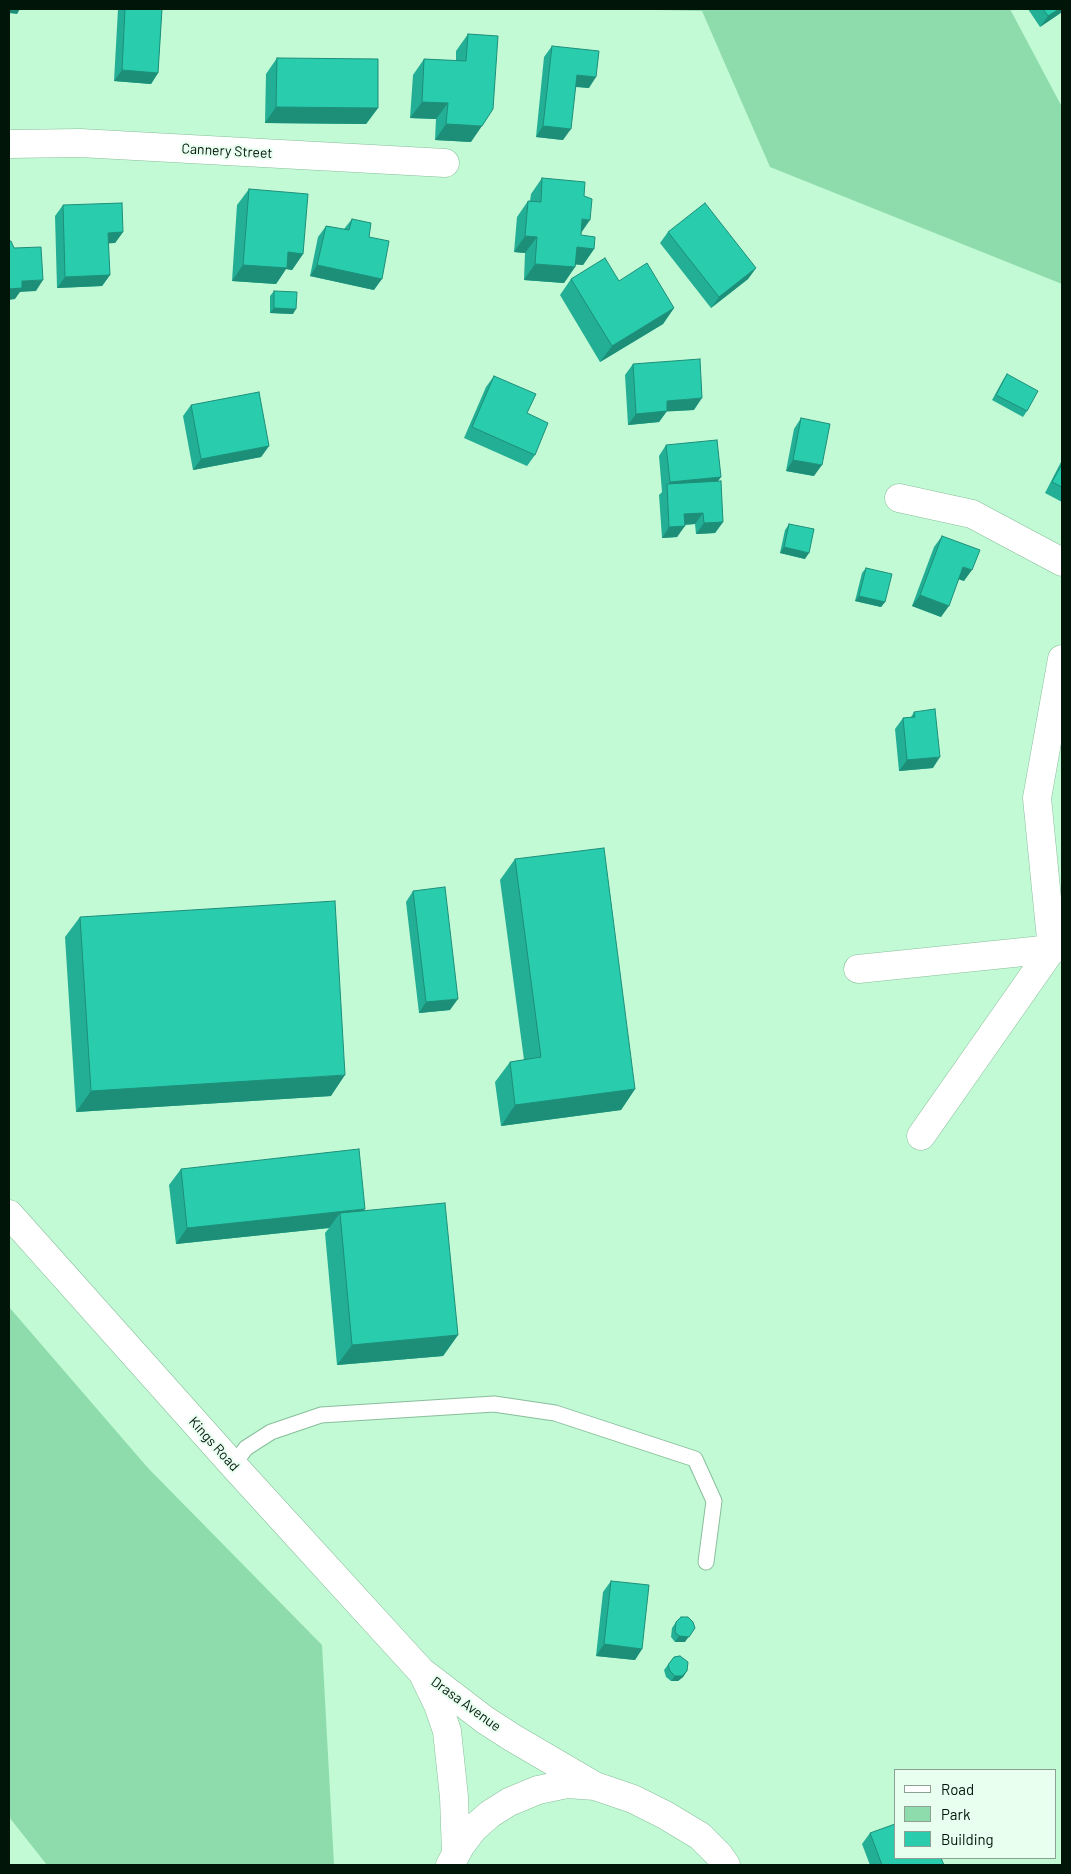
<!DOCTYPE html>
<style>
body{margin:0}
#map{position:relative;width:1071px;height:1874px;overflow:hidden;background:#c2fad5;font-family:Barlow,sans-serif}
canvas{display:block}
.frame{position:absolute;inset:0;border:10px solid #021509;pointer-events:none}
.legend{position:absolute;left:894px;top:1769px;width:162px;height:90px;box-sizing:border-box;background:#e8feef;border:1px solid #8ca193;margin:0;padding:6px 9px;list-style:none;font-size:15px;color:#021509}
.legend li{display:flex;align-items:center;gap:10px;height:25px}
.legend b{width:25px;border:1px solid #8ca193}
</style>
<div id="map">
<canvas width="1071" height="1874"></canvas>
<div class="frame"></div>
<ul class="legend">
<li><b style="height:6px;background:#fff"></b>Road</li>
<li><b style="height:14px;background:#8edcab"></b>Park</li>
<li><b style="height:14px;background:#29ccad"></b>Building</li>
</ul>
</div>
<script>
const context = document.querySelector('canvas').getContext('2d');
context.lineJoin = 'round';
function fillPath(path, color) { context.fillStyle = color; context.fill(path, 'evenodd'); }
const toPath = rows => new Path2D(rows.map(r => 'M' + r).join(''));
function stroke(path, color, width, dash) { context.strokeStyle = color; context.lineWidth = width; context.lineCap = dash ? 'butt' : 'round'; context.setLineDash(dash || []); context.stroke(path); }
function write(font, color, halo, rows, align = 'center') {
  context.font = font + ' Barlow,sans-serif'; context.lineWidth = 4; context.setLineDash([]); context.textBaseline = 'middle'; context.strokeStyle = halo; context.fillStyle = color; for (const [text, x, y, turn = 0] of rows) {
    context.save(); context.translate(x, y); context.rotate((+turn || 0) * Math.PI / 180); context.textAlign = isNaN(turn) ? turn : align; if (halo) context.strokeText(text, 0, 0); context.fillText(text, 0, 0); context.restore();
  }
}
const green = toPath([
 [609,9,1010,9,1062,107,1062,284,770,167,702,11],
 [9,1307,148,1468,322,1645,334,1865,47,1865,9,1817]
]);
const lane = toPath([
 [233,1465,246,1448,271,1432,321,1415,494,1404,555,1413,695,1459,714,1501,706,1562]
]);
const street = toPath([
 [9,144,80,143,445,163],
 [899,498,972,514,1062,562],
 [858,969,1062,948],
 [921,1136,1052,949,1037,798,1062,659]
]);
const highway = toPath([
 [9,1214,233,1465,421,1671,485,1720,513,1738,595,1786],
 [423,1674,438,1705,447,1731,454,1797,456,1853],
 [450,1865,461,1845,473,1829,490,1814,509,1802,538,1790,567,1784,595,1786,633,1799,665,1815,700,1836,719,1855,726,1865]
]);
const wall = toPath([
 [118,9,162,9,158,73,151,84,114,81],
 [1028,9,1062,9,1062,12,1040,27],
 [468,34,471,142,435,140,436,119,410,118,413,75,424,59,456,61,456,51],
 [552,46,589,88,575,87,563,140,536,137,544,57],
 [277,58,378,108,366,124,265,123,266,74],
 [542,178,581,233,581,235,594,249,583,265,576,264,575,267,564,283,524,280,525,253,514,252,517,217,528,201,530,201,531,194],
 [249,189,303,254,292,270,286,269,276,284,232,281,237,205],
 [63,205,123,232,115,243,108,243,110,275,102,286,57,288,55,216],
 [352,219,374,290,310,276,318,237,326,226,344,229],
 [668,232,756,268,748,279,711,308,660,243],
 [571,279,674,308,663,324,600,362,560,295],
 [274,291,293,314,270,313,270,296],
 [633,364,694,410,667,411,659,422,628,425,625,375],
 [1007,374,1027,411,1023,417,992,400,1003,380],
 [494,376,527,413,535,455,527,466,464,438,486,387],
 [191,405,269,446,261,457,193,470,183,416],
 [801,418,814,476,786,471,794,429],
 [666,445,721,477,718,481,723,522,715,533,696,534,695,524,685,525,677,537,662,538,659,495,662,492,659,456],
 [1062,460,1062,502,1045,493],
 [789,524,805,559,780,553,785,530],
 [942,536,964,581,959,579,941,617,912,606,934,547],
 [866,568,885,602,881,607,855,601,862,573],
 [914,712,933,768,899,771,895,729,903,718,911,717],
 [515,859,635,1089,621,1110,501,1126,495,1082,510,1062,524,1060,500,880],
 [413,891,450,1010,419,1013,406,902],
 [80,917,331,1096,76,1112,65,937],
 [181,1169,364,1210,458,1335,443,1356,337,1365,325,1233,329,1228,176,1244,169,1185],
 [611,1581,642,1649,635,1660,596,1656,603,1592],
 [676,1622,685,1642,675,1642,671,1637,672,1628],
 [674,1657,687,1671,683,1677,678,1681,671,1681,666,1677,664,1670],
 [870,1833,895,1858,944,1865,870,1865,862,1844]
]);
const shadedWall = toPath([
 [9,9,20,9,17,14,9,13],
 [1059,9,1062,9,1062,12,1040,27,1048,16],
 [122,70,158,73,151,84,114,81],
 [577,75,596,77,589,88,569,86],
 [422,102,448,103,436,119,410,118],
 [276,107,378,108,366,124,265,123],
 [446,124,482,126,471,142,435,140],
 [543,126,571,129,563,140,536,137],
 [582,219,590,220,579,236],
 [123,232,115,243,100,244,108,233],
 [525,236,537,237,525,253,514,252],
 [577,247,594,249,583,265,566,264],
 [288,252,303,254,292,270,286,269,276,284,232,281,243,265],
 [535,264,575,267,564,283,524,280],
 [317,265,382,279,374,290,310,276],
 [756,268,748,279,711,308,719,297],
 [110,275,102,286,57,288,65,277],
 [43,280,36,291,20,292,15,299,9,300,9,289,22,281],
 [274,308,296,309,293,314,270,313],
 [674,308,663,324,600,362,612,346],
 [702,398,694,410,659,412,667,401],
 [667,411,659,422,628,425,636,414],
 [269,446,261,457,193,470,201,459],
 [793,460,822,465,814,476,786,471],
 [721,477,713,488,667,486,670,482],
 [703,513,695,524,676,525,684,514],
 [723,522,715,533,696,534,704,523],
 [685,526,677,537,662,538,669,527],
 [784,547,809,553,805,559,780,553],
 [963,567,972,570,964,581,955,578],
 [920,595,949,606,941,617,912,606],
 [859,596,885,602,881,607,855,601],
 [940,757,933,768,899,771,907,760],
 [458,999,450,1010,419,1013,426,1002],
 [345,1075,331,1096,76,1112,91,1091],
 [635,1089,621,1110,501,1126,515,1105],
 [365,1209,354,1225,340,1213,329,1228,176,1244,187,1228],
 [458,1335,443,1356,337,1365,352,1345],
 [695,1628,685,1642,675,1642,679,1636],
 [604,1644,642,1649,635,1660,596,1656],
 [687,1671,683,1677,678,1681,671,1681,675,1676]
]);
const building = toPath([
 [125,9,162,9,158,73,122,70,125,9],
 [1043,9,1059,9,1048,16,1043,9],
 [468,34,498,36,493,109,482,126,446,124,448,103,422,102,424,59,466,61,468,34],
 [552,46,599,51,596,77,577,75,571,129,543,126,552,46],
 [277,58,378,59,378,108,276,107,277,58],
 [542,178,585,182,584,196,592,199,590,220,582,219,581,235,595,237,594,249,577,247,575,267,535,264,537,237,525,236,528,201,541,202,542,178],
 [249,189,308,194,303,254,288,252,287,268,243,265,249,189],
 [122,203,123,232,108,233,110,275,65,277,63,205,122,203],
 [705,203,756,268,719,297,668,232,705,203],
 [352,219,371,223,369,237,389,241,382,279,317,265,326,226,349,230,352,219],
 [9,241,11,241,14,248,41,247,43,280,22,281,22,288,9,289,9,241],
 [605,258,619,281,647,263,674,308,612,346,571,279,605,258],
 [274,291,297,292,296,309,274,308,274,291],
 [700,359,702,398,667,401,667,411,636,414,633,364,700,359],
 [1007,374,1038,391,1027,411,996,395,1007,374],
 [494,376,536,394,527,413,548,423,535,455,472,427,494,376],
 [259,392,269,446,201,459,191,405,259,392],
 [801,418,830,424,822,465,793,460,801,418],
 [717,440,721,477,670,482,666,445,717,440],
 [1062,464,1062,487,1052,482,1062,464],
 [721,481,723,522,704,523,703,513,684,514,685,526,669,527,667,484,721,481],
 [789,524,814,529,809,553,784,547,789,524],
 [942,536,980,550,972,570,963,567,949,606,920,595,942,536],
 [866,568,892,574,885,602,859,596,866,568],
 [935,709,940,757,907,760,903,718,915,717,914,712,935,709],
 [604,848,635,1089,515,1105,510,1062,541,1057,515,859,604,848],
 [445,887,458,999,426,1002,413,891,445,887],
 [335,901,345,1075,91,1091,80,917,335,901],
 [359,1149,365,1209,187,1228,181,1169,359,1149],
 [445,1203,458,1335,352,1345,340,1213,445,1203],
 [611,1581,649,1585,642,1649,604,1644,611,1581],
 [681,1617,688,1617,693,1622,695,1628,689,1637,679,1636,675,1632,676,1622,681,1617],
 [680,1656,688,1662,687,1671,682,1676,675,1676,670,1671,668,1665,674,1657,680,1656],
 [895,1824,895,1858,941,1858,944,1865,882,1865,870,1833,895,1824]
]);
const streetNames = [
 ["Cannery Street",227,151,3],
 ["Kings Road",214,1444,48],
 ["Drasa Avenue",466,1704,36]
];
fillPath(green, '#8edcab');
stroke(lane, '#88be9b', 17);
stroke(street, '#88be9b', 29);
stroke(highway, '#88be9b', 29);
stroke(lane, '#fff', 15);
stroke(street, '#fff', 28);
stroke(highway, '#fff', 28);
fillPath(wall, '#23af95');
fillPath(shadedWall, '#1d8f79');
fillPath(building, '#29ccad');
stroke(building, '#1d8f79', 1);
write('14px', '#021509', '#e8feef', streetNames);
</script>
